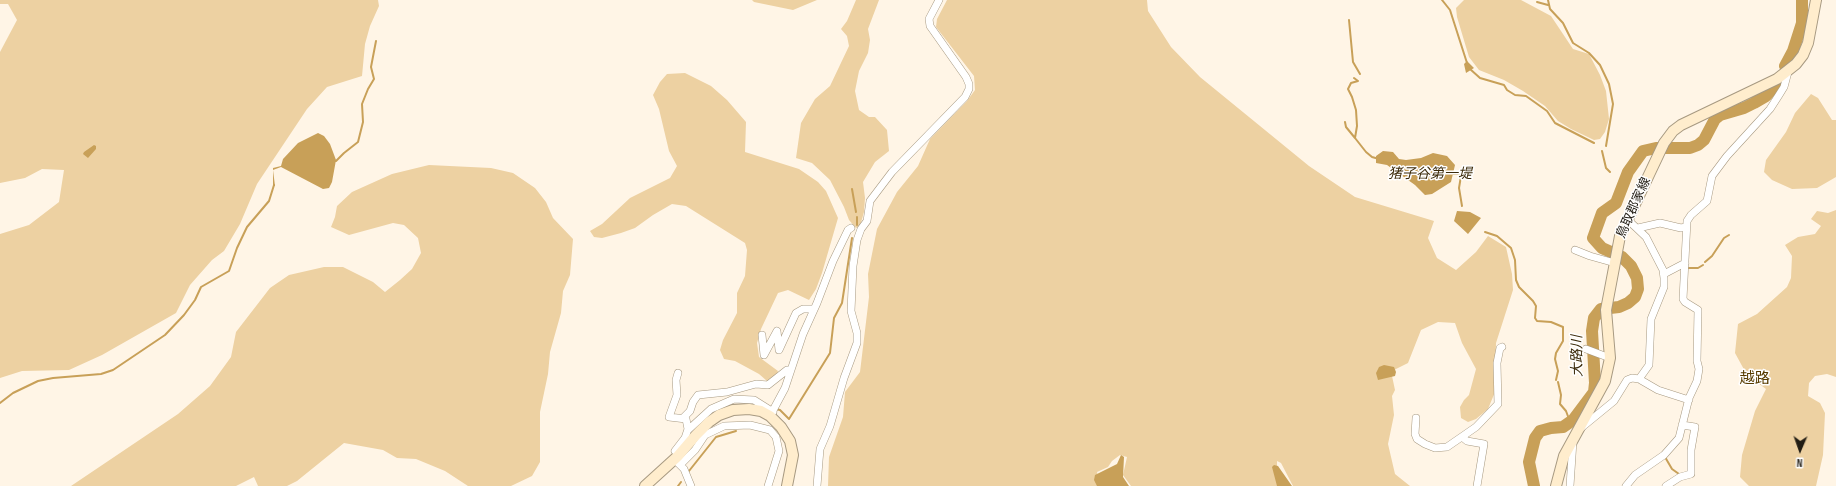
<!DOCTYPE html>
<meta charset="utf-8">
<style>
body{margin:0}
#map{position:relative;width:1836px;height:486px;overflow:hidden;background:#fff5e6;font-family:"Sofia Sans Condensed",sans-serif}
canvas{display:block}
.north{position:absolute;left:1780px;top:430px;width:40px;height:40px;-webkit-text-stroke:3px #fff;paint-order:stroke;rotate:182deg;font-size:11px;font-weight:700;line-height:16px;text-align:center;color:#221d14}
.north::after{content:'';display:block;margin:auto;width:14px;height:18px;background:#221d14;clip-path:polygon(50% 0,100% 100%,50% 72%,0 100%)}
</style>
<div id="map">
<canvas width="1836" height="486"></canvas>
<div class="north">N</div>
</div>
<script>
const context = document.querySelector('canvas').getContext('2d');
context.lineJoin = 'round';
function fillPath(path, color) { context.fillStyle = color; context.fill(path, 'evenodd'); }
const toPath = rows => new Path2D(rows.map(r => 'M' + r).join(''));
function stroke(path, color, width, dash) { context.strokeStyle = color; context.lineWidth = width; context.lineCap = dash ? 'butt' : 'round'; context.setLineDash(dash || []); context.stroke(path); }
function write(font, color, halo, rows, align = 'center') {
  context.font = font + ' "Sofia Sans Condensed","Noto Sans JP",sans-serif'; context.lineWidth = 3; context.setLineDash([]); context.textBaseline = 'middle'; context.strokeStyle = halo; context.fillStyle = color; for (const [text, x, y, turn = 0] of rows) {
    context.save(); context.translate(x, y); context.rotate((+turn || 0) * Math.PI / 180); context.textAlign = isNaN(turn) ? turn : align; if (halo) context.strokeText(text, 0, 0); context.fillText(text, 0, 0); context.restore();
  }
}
const green = toPath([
 [0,0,378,0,379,6,370,26,365,44,362,76,327,87,307,109,257,184,240,224,224,251,212,260,190,285,176,313,102,355,69,370,22,371,0,378,0,234,29,225,59,202,64,170,42,169,25,178,0,183,0,52,17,20,8,4,0,4],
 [752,0,817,0,793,10,754,2],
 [856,0,879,0,868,29,870,40,868,53,859,71,855,91,859,110,869,117,875,117,887,130,889,151,875,162,863,182,865,198,864,212,860,226,856,228,849,220,844,207,830,180,812,163,796,158,801,123,815,99,830,86,849,46,847,36,841,29,847,21],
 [947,0,1147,0,1148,11,1171,47,1200,77,1309,166,1355,197,1434,221,1428,238,1437,258,1456,270,1476,252,1488,236,1506,247,1512,274,1513,290,1496,343,1495,392,1488,409,1476,419,1468,422,1461,418,1460,407,1464,400,1469,395,1476,369,1462,343,1455,323,1438,322,1421,330,1408,363,1394,370,1392,376,1395,390,1392,396,1394,415,1388,444,1395,474,1410,486,1293,486,1281,463,1277,461,1277,474,1285,486,1131,486,1123,475,1127,457,1120,455,1112,461,1108,467,1097,472,1100,486,828,486,829,457,843,417,845,392,860,372,869,297,868,274,877,229,897,192,918,166,930,139,967,101,975,90,974,76,936,27,937,19],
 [1464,0,1521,0,1551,16,1573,49,1589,54,1600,75,1606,91,1609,119,1605,132,1600,139,1594,140,1571,129,1558,121,1545,106,1523,91,1504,80,1479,70,1469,57,1457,17,1456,8],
 [685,73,711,86,727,100,746,122,745,152,799,169,818,182,826,191,838,218,822,273,816,289,809,300,788,290,778,293,761,329,757,343,759,357,778,371,776,376,767,381,759,374,735,361,724,359,720,350,723,340,737,313,737,293,745,276,747,250,745,243,686,206,672,204,653,215,635,228,621,233,602,238,594,237,590,231,602,224,630,198,670,178,677,166,669,151,659,109,653,95,660,82,667,74],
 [1811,94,1818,98,1832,120,1836,120,1836,177,1817,188,1792,189,1772,180,1764,172,1766,160,1786,132,1795,113],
 [429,165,491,168,513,173,535,188,546,202,553,218,573,239,570,275,563,291,561,313,550,352,548,374,540,412,540,462,532,476,511,486,468,486,445,471,416,459,397,458,383,450,344,443,297,481,287,486,258,486,254,477,236,486,71,486,178,414,210,386,231,357,236,332,270,288,289,275,324,267,343,267,373,282,385,292,400,280,412,269,421,253,418,238,404,225,393,223,349,235,331,227,335,217,337,206,352,192,392,174],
 [1836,210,1836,377,1827,374,1815,376,1809,383,1808,396,1820,403,1825,413,1823,455,1816,486,1749,486,1740,477,1742,455,1755,411,1766,389,1747,375,1735,353,1738,324,1757,314,1787,287,1791,278,1792,256,1785,245,1798,237,1815,234,1821,226,1811,219,1817,211,1828,213]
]);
const water = toPath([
 [1467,61,1474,68,1466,73,1464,64],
 [318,133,324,136,330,144,336,160,332,182,329,188,323,189,281,167,273,170,275,186,273,186,273,168,281,166,283,159,298,143],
 [94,145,96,146,96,149,88,158,83,154,84,152],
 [1383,151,1393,152,1399,159,1406,160,1421,158,1433,153,1447,156,1455,165,1451,182,1432,194,1425,195,1415,185,1387,165,1376,163,1376,156],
 [1457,211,1470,212,1481,218,1468,234,1454,221],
 [1384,365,1394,367,1396,372,1395,376,1378,380,1376,373,1379,367],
 [1121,455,1124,457,1123,477,1129,486,1097,486,1094,480,1095,475,1117,464],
 [1274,465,1278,466,1292,486,1277,486,1272,467]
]);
const stream = toPath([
 [1442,0,1450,10,1467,63],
 [1548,0,1550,9,1563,23,1573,43,1589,53,1600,65,1609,84,1613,104,1606,146],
 [1537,2,1548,5],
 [1349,20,1353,62,1360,74],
 [1470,69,1480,78,1504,85,1507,90,1515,95,1526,96,1547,111,1555,123,1594,143],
 [1354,78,1358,81,1351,83,1348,89,1352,97,1356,110,1357,126,1355,138,1366,152,1372,157,1379,159],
 [1345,122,1346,127,1355,138],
 [1602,151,1606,168,1610,172],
 [333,161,336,161,344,153,358,142,363,122,362,104,368,89,374,79,371,67,376,41],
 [1452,174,1460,174,1461,176,1459,188,1462,206],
 [852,189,856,212],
 [857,217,857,225],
 [1485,232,1497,236,1511,248,1515,260,1516,280,1519,287,1533,301,1536,306,1535,318,1537,321,1551,322,1563,327,1563,341,1556,353,1555,359,1558,371,1556,380],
 [1705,262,1712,256,1724,238,1729,235],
 [1687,268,1698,268,1703,265],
 [1558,382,1561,395,1560,404,1566,411,1569,419],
 [0,403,13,393,38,381,53,378,101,374,113,370,165,335,184,315,195,300,201,287,229,271,237,248,247,227,269,201,274,185],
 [776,409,780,410,789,419,830,353,834,318,842,303,852,238],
 [1665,457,1672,469,1679,474],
 [689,471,716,437,736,431],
 [678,486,681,482]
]);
const river = toPath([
 [1785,66,1793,51,1802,23,1802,0],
 [1534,486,1529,462,1535,438,1540,431,1551,428,1563,427,1573,420,1594,392,1595,383,1592,331,1594,318,1601,309,1619,307,1628,303,1635,297,1638,289,1637,278,1631,266,1622,257,1602,248,1593,238,1602,213,1616,203,1628,172,1643,151,1656,148,1690,148,1698,145,1704,140,1715,119,1720,115,1744,108,1754,103,1766,96,1778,83]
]);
const street = toPath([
 [1627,219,1646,237,1663,270,1664,278,1664,287,1651,319,1649,365,1639,379],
 [1638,228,1660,223,1681,228,1686,227],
 [1575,250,1590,256,1615,263],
 [1664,274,1685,263],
 [762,335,764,355,777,331,779,350,796,313,803,309,814,309],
 [1586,349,1610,358],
 [770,416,785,388,803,334,817,303,833,261,848,230,851,228],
 [683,418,690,411,693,402,698,395,727,392,756,384,768,385,787,370,791,370],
 [1416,418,1415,434,1417,439,1425,444,1435,448,1447,447,1476,427,1498,404,1497,363,1500,348,1502,347],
 [1581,428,1614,401,1627,380,1632,378,1639,379,1658,390,1689,400],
 [688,430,711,409,734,399,754,400,773,412],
 [696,435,705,435,724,426,750,425,770,430,776,437,779,451,768,486],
 [1462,437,1467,441,1484,444,1477,486],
 [675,451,685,438,688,429,686,419,669,417,677,395,676,380,678,373],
 [677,462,684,469,691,486],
 [680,465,695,450,705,435],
 [817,486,820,449,830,426,844,378,857,343,857,333,851,311,853,266,857,240,861,229,867,221,870,201,892,172,965,97,969,89,969,84,966,77,930,26,929,19,939,0],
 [1570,486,1573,441],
 [1626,486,1635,475,1664,455,1679,438,1689,398,1697,381,1699,369,1697,361,1698,310,1685,302,1683,299,1687,221,1691,215,1707,201,1712,176,1727,156,1770,109,1779,95,1784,87,1788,72],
 [1666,486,1680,477,1691,474,1691,450,1695,427,1682,425]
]);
const secondary = toPath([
 [645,486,678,456,696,435,709,422,719,415,733,410,749,409,761,411,770,416,781,427,790,441,793,455,787,486],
 [1556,486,1564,456,1605,381,1610,358,1606,310,1620,236,1664,143,1673,131,1681,125,1777,79,1796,64,1803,55,1808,43,1816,0]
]);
const streetNames = [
 ["鳥取郡家線",1634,208,-66]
];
const waterNames = [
 ["猪子谷第一堤",1430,174],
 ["大路川",1578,356,-91]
];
const quarterNames = [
 ["越路",1755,379]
];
fillPath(green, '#edd1a2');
fillPath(water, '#c8a058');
stroke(stream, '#c8a058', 2);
stroke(river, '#c8a058', 12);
stroke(street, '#a79981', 8);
stroke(secondary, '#a79981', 12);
stroke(street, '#fff', 7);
stroke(secondary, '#ffedcd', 10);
write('13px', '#221d14', '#fff', streetNames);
write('italic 14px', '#3c2b0a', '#fff', waterNames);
write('15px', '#583c00', '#fff', quarterNames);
</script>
